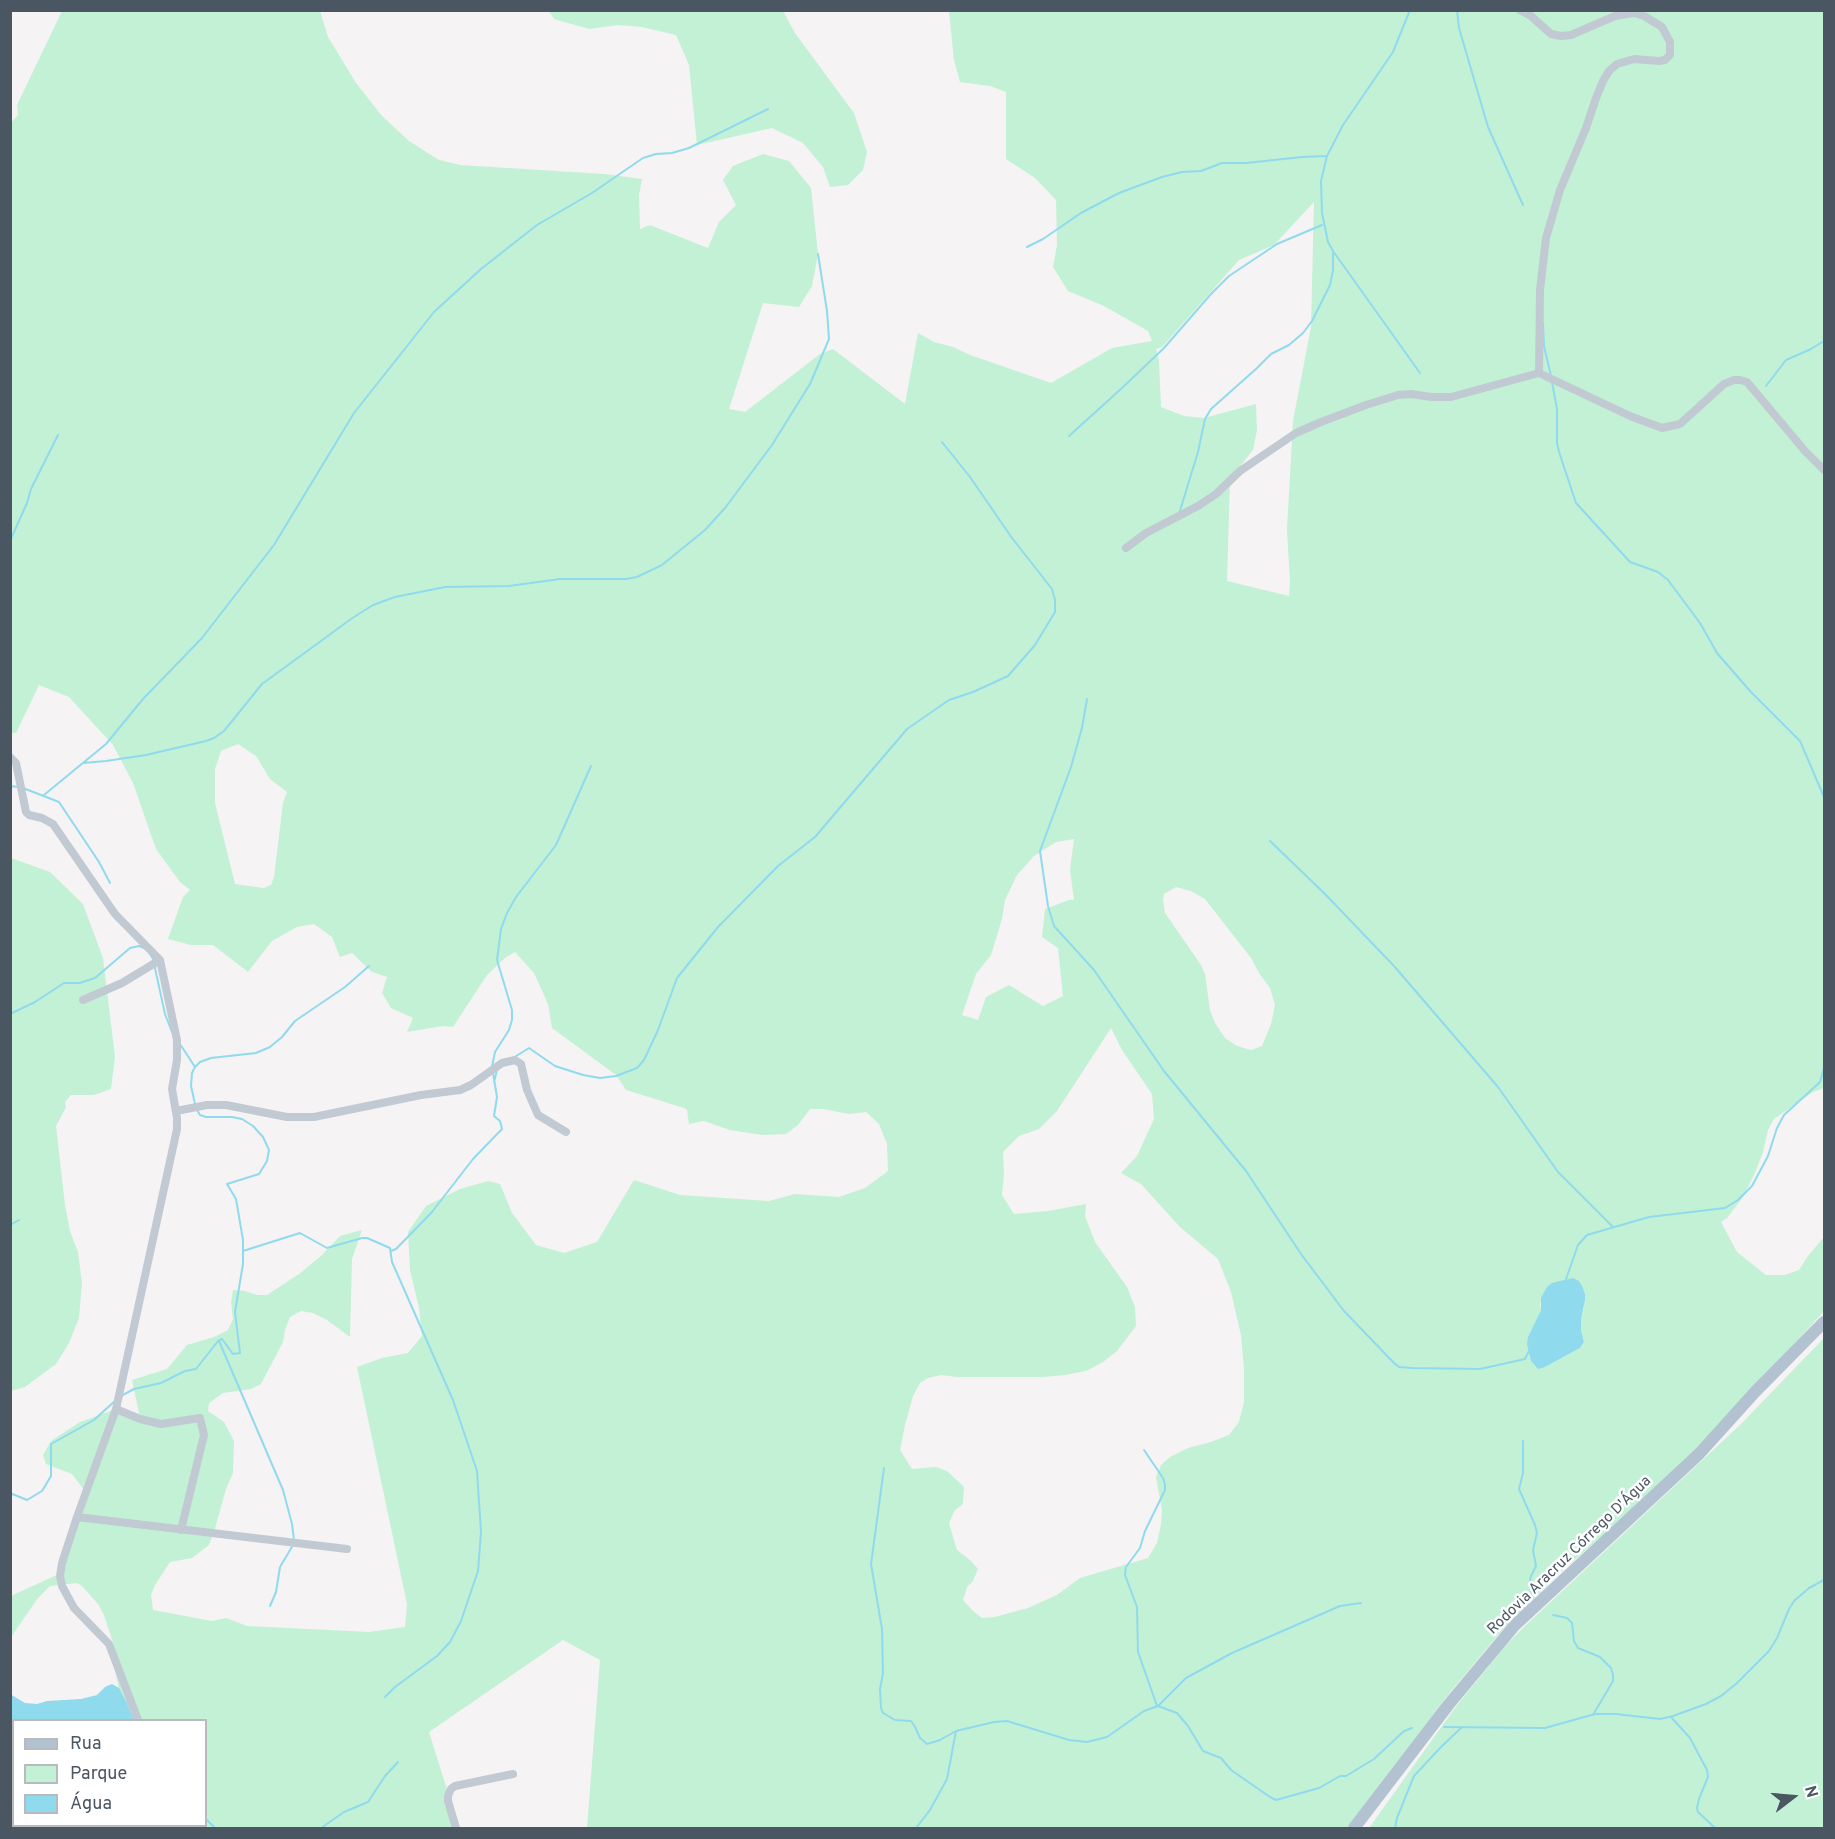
<!DOCTYPE html>
<meta charset="utf-8">
<style>
body{margin:0}
#map{position:relative;width:1835px;height:1839px;overflow:hidden;background:#f5f3f3;font-family:Overpass,sans-serif}
canvas{display:block}
.frame{position:absolute;inset:0;border:12px solid #4a5661;pointer-events:none}
.legend{position:absolute;left:12px;top:1719px;width:195px;height:108px;box-sizing:border-box;background:#fff;border:2px solid #b7bbc0;margin:0;padding:8px 10px;list-style:none;font-size:18px;color:#4a5661}
.legend li{display:flex;align-items:center;gap:12px;height:30px}
.legend b{width:30px;border:2px solid #b7bbc0}
.north{position:absolute;left:1763px;top:1767px;width:60px;height:60px;-webkit-text-stroke:4px #fff;paint-order:stroke;rotate:74deg;font-size:16px;font-weight:700;line-height:24px;text-align:center;color:#4a5661}
.north::after{content:'';display:block;margin:auto;width:21px;height:27px;background:#4a5661;clip-path:polygon(50% 0,100% 100%,50% 72%,0 100%)}
</style>
<div id="map">
<canvas width="1835" height="1839"></canvas>
<div class="frame"></div>
<ul class="legend">
<li><b style="height:8px;background:#b3c2d1"></b>Rua</li>
<li><b style="height:16px;background:#c3f1d5"></b>Parque</li>
<li><b style="height:16px;background:#90daee"></b>Água</li>
</ul>
<div class="north">N</div>
</div>
<script>
const context = document.querySelector('canvas').getContext('2d');
context.lineJoin = 'round';
function fillPath(path, color) { context.fillStyle = color; context.fill(path, 'evenodd'); }
const toPath = rows => new Path2D(rows.map(r => 'M' + r).join(''));
function stroke(path, color, width, dash) { context.strokeStyle = color; context.lineWidth = width; context.lineCap = dash ? 'butt' : 'round'; context.setLineDash(dash || []); context.stroke(path); }
function write(font, color, halo, rows, align = 'center') {
  context.font = font + ' Overpass,sans-serif'; context.lineWidth = 5; context.setLineDash([]); context.textBaseline = 'middle'; context.strokeStyle = halo; context.fillStyle = color; for (const [text, x, y, turn = 0] of rows) {
    context.save(); context.translate(x, y); context.rotate((+turn || 0) * Math.PI / 180); context.textAlign = isNaN(turn) ? turn : align; if (halo) context.strokeText(text, 0, 0); context.fillText(text, 0, 0); context.restore();
  }
}
const green = toPath([
 [62,11,320,11,328,37,356,83,382,116,409,141,439,160,460,165,604,174,642,179,639,195,640,229,650,225,708,248,719,222,736,205,723,180,733,166,763,154,789,161,811,188,818,254,812,286,799,307,763,303,729,409,745,412,820,354,833,349,905,404,918,333,934,342,953,347,970,355,1051,383,1112,348,1152,341,1148,331,1104,306,1068,291,1053,267,1057,245,1056,200,1035,178,1006,159,1006,92,990,86,960,82,954,60,949,11,1824,11,1824,1088,1813,1092,1774,1119,1768,1130,1763,1152,1755,1173,1743,1197,1727,1218,1721,1222,1737,1252,1766,1275,1785,1275,1799,1270,1808,1256,1824,1237,1824,1311,1716,1430,1628,1513,1560,1573,1497,1636,1443,1701,1352,1828,587,1828,600,1660,563,1640,429,1732,459,1828,103,1828,106,1826,206,1826,206,1720,134,1720,127,1703,119,1689,114,1666,114,1646,104,1615,98,1604,82,1586,77,1583,50,1586,38,1598,11,1637,11,1596,61,1573,88,1495,72,1474,46,1464,43,1455,51,1441,80,1422,116,1409,140,1418,132,1380,167,1369,187,1345,214,1337,228,1330,233,1319,231,1302,233,1290,245,1291,257,1295,267,1295,299,1274,321,1256,340,1236,362,1230,352,1259,350,1337,327,1320,313,1313,301,1311,290,1317,285,1330,283,1342,261,1384,251,1389,223,1393,209,1403,208,1411,224,1422,234,1441,233,1473,226,1489,214,1532,209,1545,192,1558,170,1562,155,1585,151,1595,153,1610,212,1621,226,1618,247,1626,369,1632,405,1627,407,1604,357,1367,382,1358,408,1353,422,1336,419,1308,410,1270,408,1232,426,1206,460,1189,488,1181,500,1184,512,1213,536,1245,564,1253,597,1242,634,1180,680,1195,769,1201,795,1194,839,1197,865,1188,888,1171,887,1144,879,1124,866,1112,849,1114,823,1109,810,1109,798,1125,786,1134,762,1135,730,1130,704,1121,689,1124,687,1110,684,1108,626,1090,616,1075,552,1028,548,1004,534,973,515,952,505,958,487,975,453,1027,443,1026,407,1032,413,1018,391,1008,382,993,387,977,372,972,352,953,340,957,332,937,314,924,297,927,272,941,248,972,213,945,191,945,168,939,183,897,190,890,180,882,156,849,133,783,113,745,69,697,39,685,16,733,11,733,11,123,18,115,17,105],
 [1314,202,1311,327,1293,421,1287,530,1290,582,1289,596,1227,581,1230,479,1253,450,1257,430,1256,404,1204,418,1184,416,1161,407,1159,361,1156,349,1162,347,1239,260,1274,245],
 [238,744,256,756,270,779,287,792,283,803,274,877,271,885,264,888,235,884,215,803,215,769,221,751],
 [1074,839,1070,870,1074,900,1069,900,1045,909,1042,937,1058,948,1063,996,1043,1006,1009,985,986,997,978,1020,962,1015,976,974,991,955,1002,919,1005,900,1017,875,1034,856,1056,842],
 [1176,887,1191,891,1205,899,1251,958,1259,973,1270,988,1275,1005,1271,1024,1262,1046,1251,1050,1237,1046,1225,1038,1215,1023,1210,1010,1205,974,1201,965,1165,913,1163,900,1164,894],
 [1111,1028,1122,1050,1152,1094,1154,1119,1137,1156,1121,1173,1141,1184,1180,1227,1218,1259,1231,1292,1241,1335,1244,1370,1244,1402,1239,1422,1229,1435,1211,1442,1188,1448,1170,1457,1161,1465,1156,1477,1162,1510,1161,1524,1157,1543,1148,1558,1080,1578,1057,1595,1028,1608,995,1617,982,1618,974,1612,963,1600,967,1587,973,1581,978,1569,970,1560,957,1550,949,1523,955,1510,963,1504,964,1487,947,1471,936,1467,912,1469,900,1450,905,1425,913,1396,920,1383,928,1378,941,1375,957,1377,1043,1377,1065,1375,1086,1371,1103,1362,1116,1352,1136,1326,1135,1307,1127,1287,1095,1242,1085,1216,1086,1204,1048,1211,1014,1214,1002,1195,1004,1174,1003,1152,1019,1136,1039,1129,1057,1111],
 [1579,1281,1585,1294,1584,1307,1581,1320,1580,1331,1584,1342,1580,1348,1545,1367,1528,1337,1539,1316,1541,1310,1540,1303],
 [549,11,783,11,795,33,854,113,867,152,863,170,848,185,830,187,823,167,803,143,772,128,697,145,689,65,676,35,642,27,618,25,589,29,554,19],
 [11,858,50,872,83,904,103,958,115,1057,111,1089,94,1095,71,1095,65,1102,66,1107,56,1126,65,1205,70,1231,78,1252,82,1283,79,1318,69,1343,56,1364,25,1387,11,1391],
 [1824,1338,1824,1828,1369,1828,1457,1705,1507,1644,1526,1625,1741,1424]
]);
const water = toPath([
 [1573,1278,1579,1281,1582,1286,1585,1294,1585,1300,1581,1320,1581,1331,1584,1342,1580,1348,1545,1367,1538,1369,1531,1361,1527,1344,1528,1337,1541,1310,1541,1298,1547,1287,1552,1283],
 [112,1684,119,1688,127,1703,134,1720,14,1720,13,1823,10,1821,10,1694,25,1703,37,1704,47,1701,81,1699,97,1695,105,1687],
 [16,1826,106,1826,103,1828,20,1828]
]);
const stream = toPath([
 [1410,10,1393,52,1343,125,1327,156,1321,181,1322,213,1328,242,1333,251,1420,373],
 [1457,10,1459,28,1488,127,1523,205],
 [1027,247,1043,239,1081,213,1119,193,1162,177,1182,172,1201,171,1222,163,1246,163,1302,157,1327,156],
 [1543,323,1544,346,1551,376],
 [1552,382,1557,409,1557,443,1559,452,1576,503,1630,562,1658,572,1668,580,1700,623,1717,653,1750,691,1800,741,1824,797],
 [1766,386,1786,360,1811,349,1824,341],
 [1069,436,1122,388,1164,348,1211,294,1229,276,1277,244,1322,225],
 [1179,514,1198,452,1205,419,1211,409,1256,369,1271,354,1289,345,1303,333,1312,321,1330,285,1333,270,1333,253],
 [10,541,27,503,31,489,58,435],
 [1087,699,1082,728,1071,767,1040,851,1048,906,1054,926,1094,970,1164,1071,1246,1171,1301,1254,1344,1311,1394,1363,1399,1367,1412,1368,1480,1369,1525,1359,1529,1351],
 [83,763,106,761,146,755,206,741,214,738,224,731,262,684,351,619,373,605,395,597,445,587,509,586,560,579,626,579,637,577,662,565,705,530,725,508,772,445,810,384,829,339,827,311,818,254],
 [10,786,18,787],
 [23,788,59,802,99,862,110,883],
 [44,795,106,744,143,699,202,638,274,545,354,413,434,312,481,269,537,225,592,193,643,158,656,154,672,153,689,148,768,109],
 [1270,841,1325,894,1394,966,1498,1087,1558,1172,1613,1227],
 [150,954,153,959,165,1014,172,1032],
 [10,1014,35,1002,64,983,80,983,95,978,130,948,139,946,144,948],
 [180,1044,195,1067],
 [513,1058,529,1048,555,1066,583,1075,600,1078,616,1076,637,1068,644,1060,658,1030,677,978,718,927,778,866,815,837,907,729,949,700,973,692,1008,676,1035,645,1055,612,1055,600,1052,589,1012,538,970,477,942,442],
 [492,1067,495,1052,509,1030,512,1020,512,1010,497,960,501,929,507,913,516,897,556,845,591,766],
 [494,1082,497,1070],
 [195,1104,191,1086,192,1073,195,1067,200,1062,211,1058,256,1053,270,1047,282,1037,295,1021,345,987,369,966],
 [197,1110,200,1115,206,1117,232,1117,242,1119,253,1126,263,1137,269,1150,267,1161,259,1174,227,1184,236,1199,243,1240,243,1264,235,1312,240,1353,233,1354,222,1339,218,1341],
 [10,1225,19,1220],
 [243,1251,300,1233,327,1248,362,1238,367,1238,390,1248,392,1262,453,1400,477,1471,481,1532,478,1571,461,1621,450,1642,437,1656,395,1687,385,1697],
 [391,1251,396,1249,432,1212,473,1159,502,1129,500,1121,494,1116,497,1097,493,1073],
 [1566,1279,1578,1245,1587,1235,1649,1217,1725,1208,1738,1200,1752,1186,1768,1156,1777,1128,1784,1115,1820,1082,1824,1068],
 [219,1341,283,1490,292,1524,294,1540],
 [121,1396,134,1389,161,1383,185,1371,196,1369,218,1341],
 [1523,1441,1523,1473,1519,1489,1535,1525,1537,1533,1533,1550,1536,1566,1531,1576,1529,1585,1533,1598],
 [1144,1450,1163,1478,1165,1484,1165,1490,1145,1531,1140,1548,1126,1567,1125,1575,1137,1607,1138,1652,1157,1706],
 [884,1468,871,1564,882,1629,883,1673,880,1689,881,1708,883,1713,895,1720,911,1721,915,1727,920,1738,927,1744,940,1740,956,1731,994,1722,1007,1721,1069,1740,1087,1742,1107,1737,1144,1711,1158,1706,1186,1678,1232,1653,1340,1606,1361,1603],
 [10,1493,27,1500,42,1491,51,1476,51,1444,94,1420,116,1400],
 [270,1606,276,1592,280,1567,293,1545],
 [1553,1615,1567,1618,1572,1623,1574,1641,1578,1648,1600,1657,1611,1668,1613,1675,1613,1681,1593,1715],
 [1158,1706,1177,1713,1188,1726,1203,1751,1221,1758,1231,1770,1270,1797,1276,1800,1319,1788,1340,1776,1346,1776,1374,1759,1404,1731,1412,1728],
 [1671,1717,1690,1738,1707,1770,1708,1777,1699,1799,1697,1808,1698,1812,1715,1828],
 [1444,1727,1545,1728,1595,1714,1616,1714,1660,1719,1673,1716,1706,1704,1721,1696,1737,1683,1769,1651,1777,1638,1789,1609,1794,1601,1809,1588,1824,1580],
 [206,1819,215,1828],
 [321,1828,344,1812,368,1802,385,1776,398,1762],
 [916,1828,930,1810,947,1779,956,1731],
 [1395,1828,1397,1818,1414,1776,1440,1748,1462,1727]
]);
const street = toPath([
 [1520,10,1531,16,1551,34,1561,36,1571,35,1615,16,1634,13,1644,16,1662,27,1670,42,1670,55,1665,60,1659,61,1634,59,1617,64,1609,71,1603,81,1596,98,1586,128,1560,190,1546,238,1540,290,1539,373],
 [1126,548,1146,533,1198,506,1216,494,1240,471,1296,433,1321,422,1366,405,1398,395,1411,394,1431,397,1451,397,1539,373,1630,416,1662,428,1680,424,1724,384,1734,380,1740,380,1747,382,1805,451,1824,470],
 [10,757,16,763,26,812,29,815,42,818,53,824,115,914,160,960,177,1040,177,1060,172,1089,177,1118,177,1129,121,1386,116,1409,77,1517,62,1563,60,1576,62,1586,74,1608,109,1644,138,1720],
 [83,1000,122,983,160,960],
 [176,1111,207,1105,226,1105,287,1117,314,1117,421,1095,460,1090,471,1085,502,1063,515,1060,521,1064,527,1090,538,1115,566,1132],
 [116,1409,140,1419,161,1424,200,1418,204,1435,181,1530],
 [77,1517,347,1549],
 [170,1828,172,1826],
 [456,1828,448,1801,448,1796,451,1789,455,1786,513,1774]
]);
const primary = toPath([
 [1354,1828,1449,1704,1515,1625,1699,1454,1755,1392,1824,1322]
]);
const streetNames = [
 ["Rodovia Aracruz Córrego D'Água",1570,1556,-44]
];
fillPath(green, '#c3f1d5');
fillPath(water, '#90daee');
stroke(stream, '#90daee', 2);
stroke(street, '#c1cad2', 8);
stroke(primary, '#b3c2d1', 12);
write('15px', '#4a5661', '#fff', streetNames);
</script>
